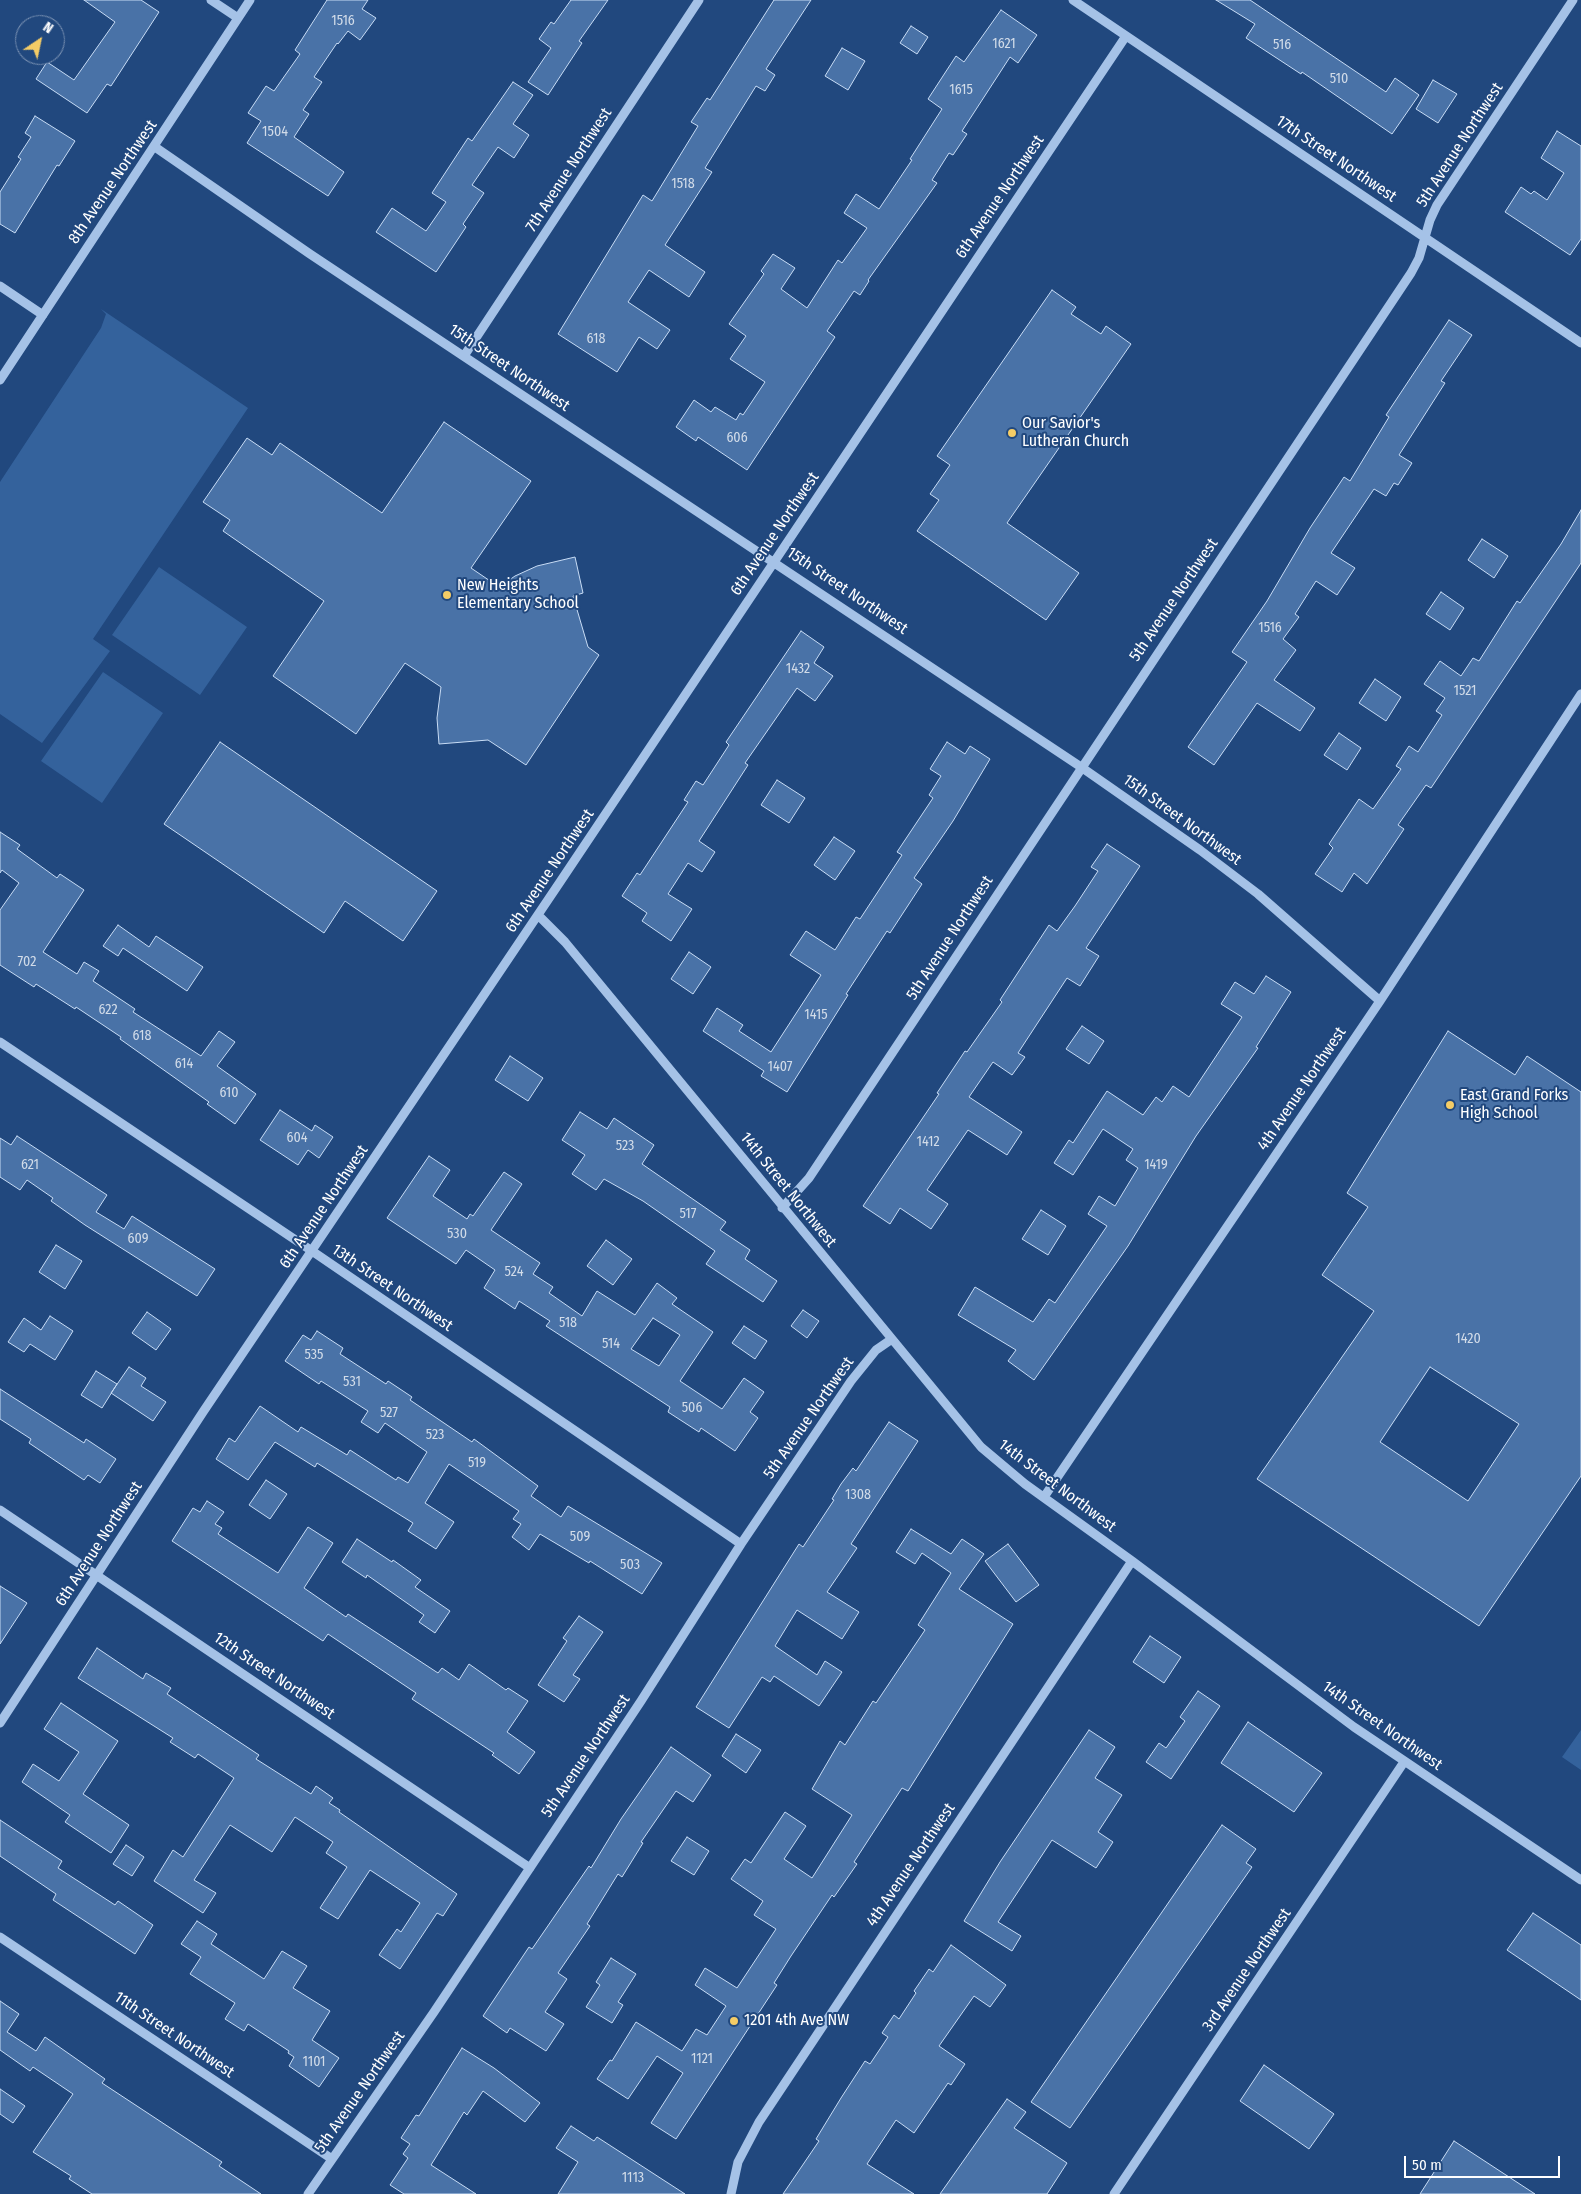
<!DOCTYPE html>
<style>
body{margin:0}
#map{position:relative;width:1581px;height:2194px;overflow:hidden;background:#21487e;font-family:"Fira Sans Condensed",sans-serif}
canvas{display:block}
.north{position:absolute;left:15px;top:15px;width:50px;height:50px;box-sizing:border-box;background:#21487e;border:1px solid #7a91b2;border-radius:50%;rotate:34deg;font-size:14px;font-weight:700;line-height:20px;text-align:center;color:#fff}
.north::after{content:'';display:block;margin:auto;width:18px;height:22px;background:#f4cc66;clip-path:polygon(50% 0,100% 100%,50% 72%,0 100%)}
.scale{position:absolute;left:1404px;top:2156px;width:156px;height:22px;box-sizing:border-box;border:2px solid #fff;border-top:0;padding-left:6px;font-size:15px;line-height:18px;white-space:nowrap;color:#fff;-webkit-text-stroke:4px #21487e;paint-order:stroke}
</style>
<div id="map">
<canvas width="1581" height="2194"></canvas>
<div class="north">N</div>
<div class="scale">50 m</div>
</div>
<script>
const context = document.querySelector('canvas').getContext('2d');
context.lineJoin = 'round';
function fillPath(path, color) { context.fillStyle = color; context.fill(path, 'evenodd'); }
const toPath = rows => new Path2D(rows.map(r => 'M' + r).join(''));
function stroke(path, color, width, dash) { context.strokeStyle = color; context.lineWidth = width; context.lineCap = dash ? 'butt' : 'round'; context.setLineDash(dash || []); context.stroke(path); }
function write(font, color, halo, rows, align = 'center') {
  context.font = font + ' "Fira Sans Condensed",sans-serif'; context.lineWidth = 4; context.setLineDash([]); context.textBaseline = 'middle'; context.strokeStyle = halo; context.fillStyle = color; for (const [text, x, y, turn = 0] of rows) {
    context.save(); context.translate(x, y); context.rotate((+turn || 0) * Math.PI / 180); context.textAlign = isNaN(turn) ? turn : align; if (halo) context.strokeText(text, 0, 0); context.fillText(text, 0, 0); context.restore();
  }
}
const green = toPath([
 [101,309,248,408,93,639,110,651,42,743,0,714,0,482,101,328,106,314],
 [159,567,247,627,200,695,112,635],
 [103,672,163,713,102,803,41,761],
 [1581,1730,1581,1770,1562,1757]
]);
const building = toPath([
 [84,0,141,0,159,12,111,86,107,84,87,113,36,79,47,62,74,80,115,22,84,0],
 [327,0,368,0,362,9,376,18,360,40,348,31,338,44,337,43,314,77,322,82,303,110,309,114,294,137,344,172,328,196,247,143,261,121,248,113,266,86,274,91,300,54,295,50,327,0],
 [571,0,608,0,579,41,582,43,548,95,528,82,551,48,539,39,551,22,554,24,571,0],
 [774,0,811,0,766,69,775,75,765,91,756,86,705,168,712,172,665,245,705,272,689,297,649,270,628,302,670,330,657,349,639,337,617,372,558,334,643,195,652,201,698,126,691,122,707,98,710,100,774,0],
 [1216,0,1250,0,1386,92,1395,78,1419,95,1392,134,1302,72,1301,74,1246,38,1255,24,1216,0],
 [1001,10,1037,35,1018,63,1010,57,962,131,967,134,953,155,949,153,932,180,937,183,868,280,869,281,860,295,854,291,827,331,835,337,747,470,698,437,696,441,676,427,694,400,711,412,715,407,736,420,740,413,743,415,765,382,730,359,746,336,729,324,764,274,761,271,773,254,795,268,781,289,807,308,838,260,842,263,867,228,844,213,856,194,879,209,912,160,910,159,942,109,928,99,956,56,964,62,1001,10],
 [911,26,928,37,917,54,900,43,911,26],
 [842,48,865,61,848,90,825,76,842,48],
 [1433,80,1457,94,1438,123,1416,109,1433,80],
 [513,82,533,95,513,124,529,135,514,158,498,147,472,185,484,193,463,224,466,227,436,272,376,232,392,208,426,231,446,202,432,193,468,138,472,141,513,82],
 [35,116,75,141,59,166,57,165,15,233,0,224,0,192,21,159,18,157,31,137,25,133,35,116],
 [1557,131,1581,146,1581,239,1570,255,1505,212,1521,187,1531,194,1534,191,1547,200,1564,173,1541,158,1557,131],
 [1052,290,1076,307,1071,314,1101,334,1106,326,1131,344,1007,523,1079,573,1046,620,917,531,939,500,930,494,950,465,937,456,1052,290],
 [1449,320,1472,335,1441,381,1445,383,1399,455,1412,463,1398,485,1394,483,1386,496,1374,489,1331,553,1355,568,1337,595,1316,581,1295,614,1299,617,1283,639,1296,650,1274,680,1315,708,1300,731,1257,703,1214,765,1188,747,1247,662,1232,652,1267,601,1310,528,1344,477,1350,481,1389,417,1386,415,1449,320],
 [444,422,531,481,471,568,499,587,515,576,537,566,575,557,583,593,573,596,588,647,599,655,526,765,488,740,439,744,437,718,441,687,405,663,356,734,273,676,324,601,223,531,230,520,203,502,247,438,272,455,280,443,382,513,444,422],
 [1581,510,1581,563,1431,788,1426,785,1398,825,1404,829,1367,884,1354,873,1342,892,1315,874,1333,848,1329,844,1359,799,1373,809,1401,769,1396,766,1409,746,1418,752,1442,715,1436,711,1445,698,1424,684,1440,661,1461,676,1473,658,1479,661,1517,601,1520,603,1561,544,1581,510],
 [1482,539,1508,556,1494,578,1468,560,1482,539],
 [1441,592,1464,608,1450,630,1426,614,1441,592],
 [801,631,824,647,814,663,833,676,815,701,797,688,745,763,748,765,699,841,715,852,702,872,688,863,668,894,692,909,671,941,642,921,647,913,622,896,637,873,640,875,688,802,684,800,696,781,703,785,729,745,726,742,801,631],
 [1375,679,1401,697,1386,721,1359,703,1375,679],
 [1339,733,1361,748,1347,770,1324,755,1339,733],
 [220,742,437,891,403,941,345,901,324,933,164,824,220,742],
 [947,742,965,754,970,746,990,759,953,821,914,878,922,884,890,933,887,931,846,994,848,995,787,1092,761,1076,764,1071,703,1031,717,1008,743,1025,739,1031,771,1052,821,975,790,955,806,931,835,950,856,917,860,919,902,855,897,852,933,798,929,795,941,776,930,769,947,742],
 [777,780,805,798,789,823,761,805,777,780],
 [0,832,20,845,17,849,57,878,60,874,84,890,43,952,77,974,84,962,99,971,93,981,135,1009,133,1012,201,1056,219,1031,235,1042,217,1066,256,1094,235,1124,207,1104,209,1102,120,1039,121,1037,76,1007,75,1009,36,984,34,987,0,965,0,910,19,883,2,870,0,873,0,832],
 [834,837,855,851,835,880,814,865,834,837],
 [1107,844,1140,866,1086,948,1099,956,1080,986,1067,978,1018,1053,1025,1057,1012,1075,993,1062,969,1097,1022,1132,1007,1155,968,1130,927,1190,948,1204,931,1229,900,1208,890,1224,863,1206,939,1094,937,1093,965,1051,967,1052,1002,1002,1000,1000,1049,925,1057,931,1075,906,1098,871,1091,867,1107,844],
 [118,925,149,947,156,936,203,967,187,991,123,948,118,956,103,946,118,925],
 [689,952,711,967,693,994,671,979,689,952],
 [1266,976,1291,992,1256,1047,1258,1048,1196,1136,1128,1246,1034,1380,1008,1361,1016,1350,958,1315,975,1287,1033,1322,1049,1299,1055,1303,1107,1226,1088,1214,1099,1196,1115,1206,1138,1168,1126,1160,1133,1149,1103,1129,1073,1175,1054,1163,1069,1140,1073,1143,1107,1091,1143,1115,1156,1097,1162,1102,1173,1086,1189,1097,1242,1017,1221,1004,1235,982,1254,994,1266,976],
 [1082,1026,1104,1041,1089,1064,1066,1049,1082,1026],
 [1448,1031,1515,1075,1527,1056,1581,1092,1581,1476,1479,1626,1257,1479,1374,1311,1322,1275,1368,1207,1347,1193,1448,1031],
 [1430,1367,1519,1424,1468,1501,1380,1442,1430,1367],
 [510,1056,543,1078,528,1101,495,1080,510,1056],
 [280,1110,312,1131,315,1125,333,1137,319,1158,308,1150,298,1165,260,1140,280,1110],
 [580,1112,607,1129,614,1118,654,1145,642,1164,726,1222,720,1230,750,1250,745,1259,777,1281,763,1302,706,1264,715,1251,643,1201,604,1179,596,1190,572,1174,585,1155,562,1140,580,1112],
 [17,1136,107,1195,96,1212,124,1229,132,1216,215,1269,197,1296,85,1225,51,1201,53,1198,27,1180,20,1190,0,1177,0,1138,11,1145,17,1136],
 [429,1156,450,1170,433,1196,467,1219,470,1214,473,1216,504,1172,522,1184,491,1230,540,1263,533,1274,553,1287,549,1293,582,1316,597,1291,635,1315,657,1283,677,1298,672,1304,713,1332,680,1381,722,1409,744,1378,764,1392,750,1412,758,1418,735,1451,701,1428,699,1432,668,1412,670,1407,546,1326,550,1321,519,1301,515,1309,484,1288,495,1270,466,1250,456,1264,387,1218,429,1156],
 [653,1318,680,1335,659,1366,631,1349,653,1318],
 [1041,1210,1066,1226,1048,1255,1022,1239,1041,1210],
 [606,1240,632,1259,613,1285,587,1266,606,1240],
 [56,1245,82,1261,65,1289,39,1272,56,1245],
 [803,1310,819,1321,807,1338,791,1326,803,1310],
 [147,1312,171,1329,156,1350,132,1333,147,1312],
 [50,1316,73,1331,55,1360,30,1344,24,1352,8,1342,24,1318,41,1330,50,1316],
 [744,1326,767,1341,755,1359,732,1343,744,1326],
 [317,1331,343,1348,340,1354,386,1384,388,1381,412,1397,410,1400,472,1442,474,1439,538,1486,531,1496,561,1517,568,1506,662,1563,642,1594,590,1561,589,1563,540,1534,529,1550,512,1537,521,1524,513,1519,519,1511,449,1464,425,1503,454,1522,436,1549,408,1531,413,1523,317,1463,315,1467,275,1442,248,1480,216,1459,229,1438,235,1442,260,1406,298,1432,301,1427,347,1455,350,1450,396,1480,398,1477,408,1483,427,1452,385,1423,378,1433,361,1422,368,1411,321,1381,319,1384,285,1361,303,1335,311,1340,317,1331],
 [129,1367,146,1378,141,1386,166,1402,153,1421,111,1393,129,1367],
 [96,1371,117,1384,102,1408,81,1395,96,1371],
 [0,1389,84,1443,86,1439,116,1459,100,1483,88,1475,84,1480,29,1443,31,1439,0,1419,0,1389],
 [889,1422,918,1441,851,1544,857,1548,827,1592,859,1612,842,1639,797,1610,775,1646,817,1675,825,1661,842,1672,819,1706,774,1676,770,1682,762,1677,729,1728,696,1707,799,1544,803,1547,834,1500,832,1499,841,1484,853,1468,856,1471,889,1422],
 [266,1480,287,1494,270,1519,249,1505,266,1480],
 [207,1501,224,1512,215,1524,222,1528,218,1534,278,1573,308,1527,333,1543,304,1588,346,1617,348,1614,438,1673,442,1668,459,1680,469,1664,506,1690,508,1688,528,1701,507,1732,535,1752,519,1774,492,1755,494,1753,412,1699,416,1693,328,1634,323,1641,172,1541,193,1508,200,1512,207,1501],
 [911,1529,951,1554,962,1539,984,1554,959,1589,1013,1624,908,1791,902,1788,854,1862,857,1864,834,1897,832,1895,791,1956,774,1983,777,1985,676,2139,651,2123,683,2073,657,2056,628,2099,597,2079,610,2060,612,2061,636,2022,682,2051,696,2029,707,2035,726,2006,695,1985,705,1968,737,1988,776,1929,754,1915,763,1901,731,1879,745,1859,751,1863,785,1812,806,1826,784,1859,812,1878,852,1815,812,1789,840,1741,845,1745,873,1701,876,1703,925,1630,918,1625,951,1573,922,1553,915,1564,896,1552,911,1529],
 [357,1539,392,1562,393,1560,421,1580,415,1587,450,1611,435,1633,419,1622,424,1615,367,1575,366,1578,342,1562,357,1539],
 [1008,1544,1039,1585,1016,1602,985,1561,1008,1544],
 [0,1586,27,1603,0,1644,0,1586],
 [579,1616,603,1632,573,1675,580,1679,564,1702,538,1685,567,1641,563,1638,579,1616],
 [1150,1636,1181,1657,1164,1683,1133,1662,1150,1636],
 [97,1648,143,1679,146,1673,171,1688,167,1694,259,1755,256,1759,311,1794,316,1786,333,1798,329,1803,340,1810,339,1812,457,1894,443,1916,437,1913,400,1969,379,1955,397,1929,401,1932,420,1903,370,1870,338,1919,320,1908,347,1867,326,1853,333,1842,295,1817,272,1852,230,1825,194,1880,216,1893,203,1913,154,1881,173,1850,183,1857,234,1778,198,1754,195,1758,170,1742,173,1738,78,1678,97,1648],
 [1198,1691,1220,1706,1171,1779,1146,1762,1159,1743,1166,1748,1185,1721,1180,1717,1198,1691],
 [61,1703,118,1741,83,1794,129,1825,111,1853,65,1822,70,1815,22,1782,33,1764,59,1781,79,1752,44,1729,61,1703],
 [1248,1722,1322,1773,1294,1812,1221,1763,1248,1722],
 [1089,1730,1115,1747,1095,1778,1122,1795,1098,1832,1113,1842,1096,1868,1052,1840,998,1922,1021,1936,1012,1951,964,1921,1000,1862,1089,1730],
 [736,1734,761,1750,746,1773,722,1756,736,1734],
 [671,1747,711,1775,693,1802,676,1791,641,1842,643,1843,622,1877,618,1874,587,1924,590,1926,558,1973,567,1979,545,2012,564,2024,546,2051,510,2028,507,2033,483,2016,529,1947,532,1949,589,1866,591,1868,621,1819,671,1747],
 [0,1820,62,1861,58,1868,115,1905,118,1901,153,1925,135,1954,53,1900,56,1894,0,1856,0,1820],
 [1222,1825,1256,1849,1246,1863,1252,1867,1070,2128,1031,2102,1222,1825],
 [687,1837,709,1851,694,1875,671,1861,687,1837],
 [126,1845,144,1857,132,1876,113,1864,126,1845],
 [1533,1913,1581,1945,1581,2000,1507,1950,1533,1913],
 [197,1921,217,1934,211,1944,264,1979,282,1951,307,1966,293,1988,330,2011,312,2040,339,2058,319,2087,289,2066,294,2057,288,2053,289,2051,248,2024,244,2031,225,2019,235,2003,190,1974,201,1957,181,1944,197,1921],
 [951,1945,1006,1985,990,2007,974,1996,939,2046,965,2064,951,2085,948,2083,914,2133,896,2120,867,2164,914,2194,783,2194,819,2141,816,2139,841,2098,865,2061,870,2064,888,2037,882,2033,894,2015,899,2019,916,1993,914,1991,929,1969,933,1972,951,1945],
 [611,1958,636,1974,618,2002,623,2005,612,2023,586,2007,600,1985,596,1982,611,1958],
 [0,2001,19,2014,7,2032,36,2051,45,2037,105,2079,102,2083,222,2162,219,2166,261,2194,92,2194,69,2179,71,2176,33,2152,73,2094,33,2067,30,2071,0,2050,0,2001],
 [462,2048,494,2068,540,2103,525,2122,483,2091,467,2115,464,2112,431,2165,476,2194,404,2194,390,2185,408,2158,403,2154,410,2144,401,2138,416,2115,419,2116,462,2048],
 [1264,2065,1334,2114,1309,2149,1240,2101,1264,2065],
 [0,2089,25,2106,13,2123,0,2114,0,2089],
 [1007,2099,1026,2112,1014,2128,1067,2163,1047,2194,940,2194,1007,2099],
 [571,2126,594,2141,597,2137,685,2194,558,2194,578,2162,556,2148,571,2126],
 [1454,2141,1535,2194,1420,2194,1454,2141]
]);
const minor = toPath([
 [211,0,238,18],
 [1073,0,1581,343],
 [155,147,310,254,1081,767,1200,850,1258,894,1380,1001],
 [0,286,43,315],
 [464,356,699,0],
 [0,380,250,0],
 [538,915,565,942,981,1447,1025,1484,1132,1561,1354,1727,1581,1880],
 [0,1042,312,1251,741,1544],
 [782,1208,809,1178,1411,273,1419,258,1430,220,1437,205,1573,0],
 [1044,1497,1380,1001,1581,694],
 [0,1510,530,1868],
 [0,1723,203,1412,560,882,1126,36],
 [0,1937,332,2159],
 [308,2194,434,2012,641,1701,741,1544,851,1381,876,1350,892,1339],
 [731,2194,738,2162,759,2122,1132,1561],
 [1114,2194,1404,1762]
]);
const markers = [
 [1012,433,5,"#f4cc66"],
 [447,595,5,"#f4cc66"],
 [1450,1105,5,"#f4cc66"],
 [734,2021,5,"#f4cc66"]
];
const numberNames = [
 ["1516",343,21],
 ["1621",1004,44],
 ["516",1282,45],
 ["510",1339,79],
 ["1615",961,90],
 ["1504",275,132],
 ["1518",683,184],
 ["618",596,339],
 ["606",737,438],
 ["1516",1270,628],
 ["1432",798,669],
 ["1521",1465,691],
 ["702",27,962],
 ["622",108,1010],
 ["1415",816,1015],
 ["618",142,1036],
 ["614",184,1064],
 ["1407",780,1067],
 ["610",229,1093],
 ["604",297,1138],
 ["1412",928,1142],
 ["523",625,1146],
 ["621",30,1165],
 ["1419",1156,1165],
 ["517",688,1214],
 ["530",457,1234],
 ["609",138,1239],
 ["524",514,1272],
 ["518",568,1323],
 ["1420",1468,1339],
 ["514",611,1344],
 ["535",314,1355],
 ["531",352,1382],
 ["506",692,1408],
 ["527",389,1413],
 ["523",435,1435],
 ["519",477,1463],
 ["1308",858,1495],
 ["509",580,1537],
 ["503",630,1565],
 ["1121",702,2059],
 ["1101",314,2062],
 ["1113",633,2178]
];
const streetNames = [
 ["5th Avenue Northwest",1460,145,-57],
 ["17th Street Northwest",1336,159,34],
 ["7th Avenue Northwest",569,170,-57],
 ["8th Avenue Northwest",113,182,-56],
 ["6th Avenue Northwest",1000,197,-56],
 ["15th Street Northwest",509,368,34],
 ["6th Avenue Northwest",775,534,-56],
 ["15th Street Northwest",847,591,34],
 ["5th Avenue Northwest",1174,600,-56],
 ["15th Street Northwest",1182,820,36],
 ["6th Avenue Northwest",550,871,-56],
 ["5th Avenue Northwest",950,938,-57],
 ["4th Avenue Northwest",1302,1089,-56],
 ["14th Street Northwest",788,1190,51],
 ["6th Avenue Northwest",324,1207,-56],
 ["13th Street Northwest",392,1288,34],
 ["5th Avenue Northwest",809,1418,-55],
 ["14th Street Northwest",1057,1486,37],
 ["6th Avenue Northwest",99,1544,-57],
 ["12th Street Northwest",274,1676,34],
 ["14th Street Northwest",1382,1726,35],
 ["5th Avenue Northwest",586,1756,-56],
 ["4th Avenue Northwest",911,1865,-56],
 ["3rd Avenue Northwest",1247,1970,-56],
 ["11th Street Northwest",174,2035,34],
 ["5th Avenue Northwest",360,2092,-55]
];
const poiNames = [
 ["Our Savior's",1022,424],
 ["Lutheran Church",1022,442],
 ["New Heights",457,586],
 ["Elementary School",457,604],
 ["East Grand Forks",1460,1096],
 ["High School",1460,1114],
 ["1201 4th Ave NW",744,2021]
];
fillPath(green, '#34629c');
fillPath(building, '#4972a7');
stroke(building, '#c8dcf5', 1);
stroke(minor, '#a5c2e7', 9);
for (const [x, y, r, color] of markers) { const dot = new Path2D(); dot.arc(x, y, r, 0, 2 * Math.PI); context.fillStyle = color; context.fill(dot); stroke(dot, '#21487e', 2); }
write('14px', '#d2dce9', null, numberNames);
write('16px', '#fff', '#21487e', streetNames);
write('16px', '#fff', '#21487e', poiNames, 'left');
</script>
